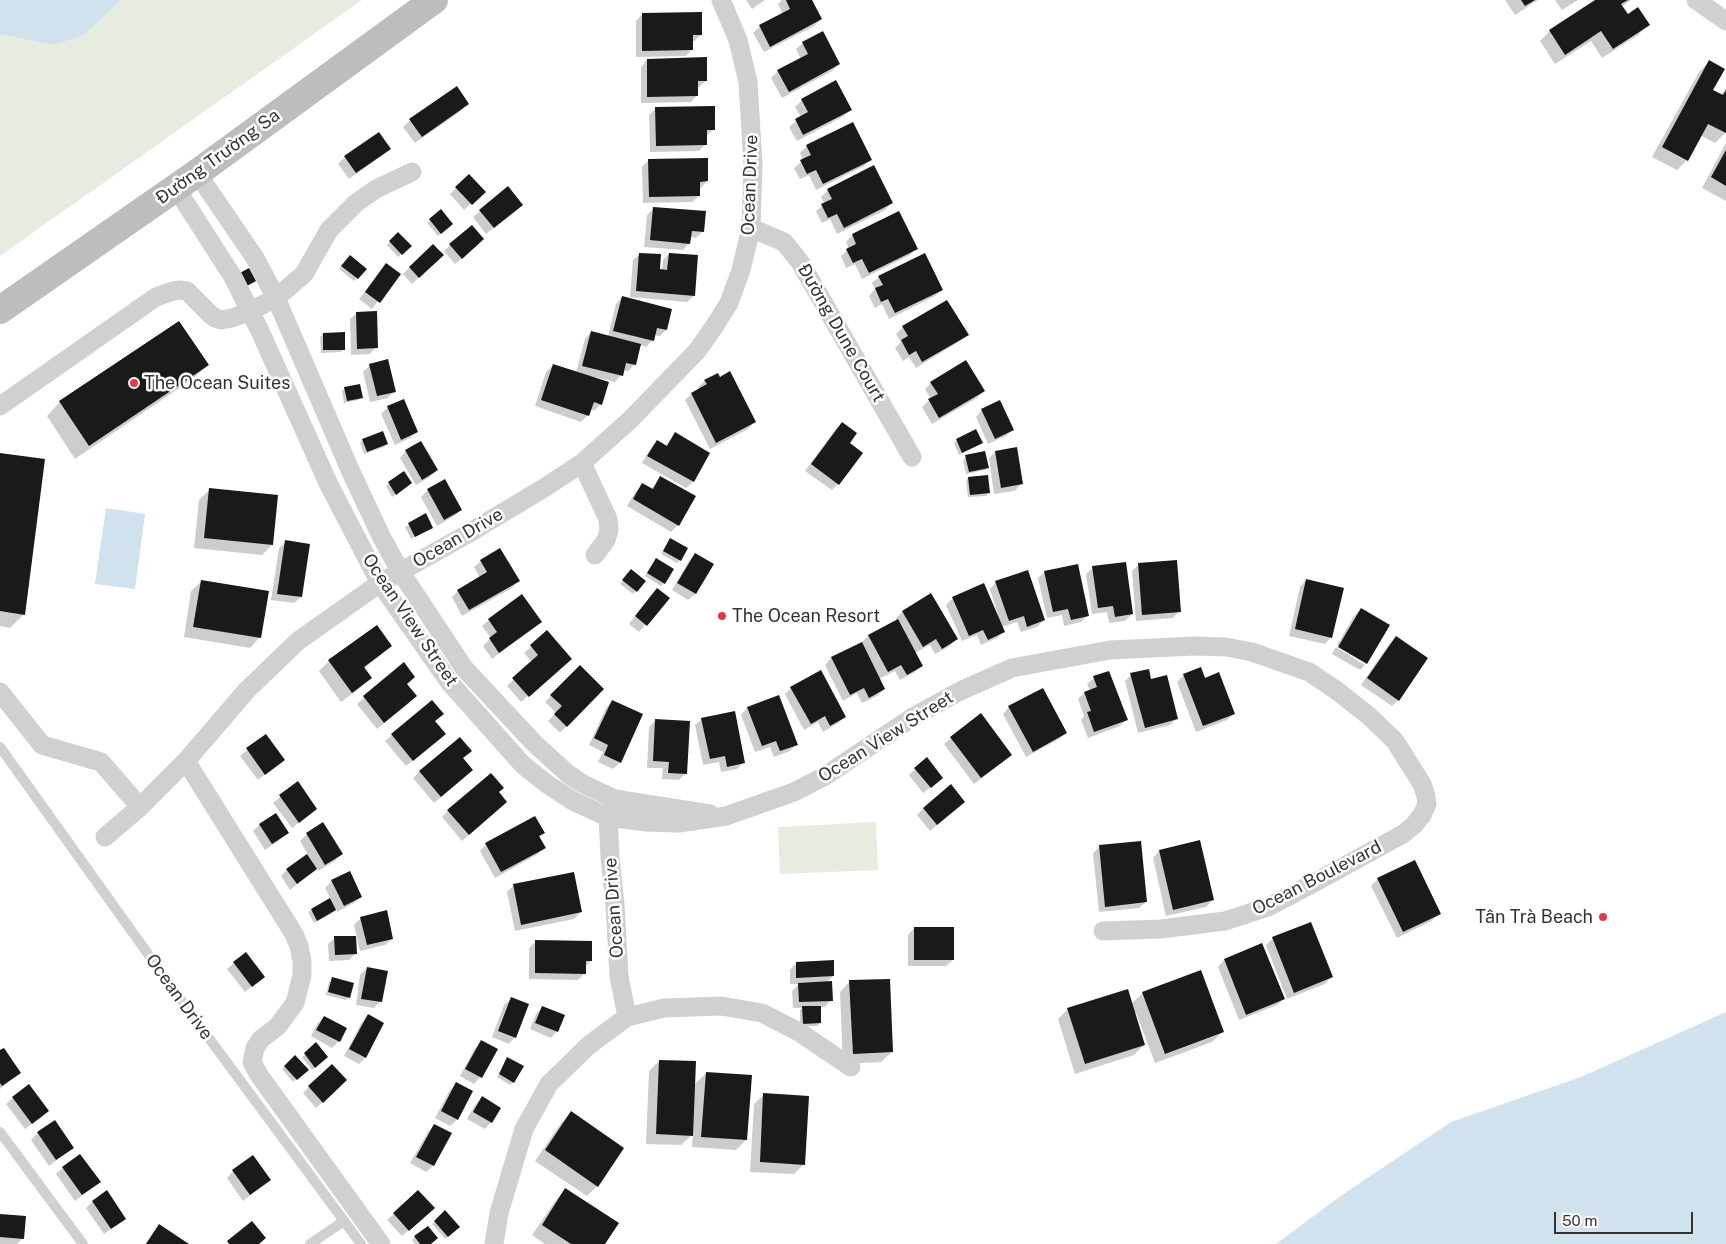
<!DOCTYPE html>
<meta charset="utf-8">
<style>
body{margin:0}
#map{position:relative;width:1726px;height:1244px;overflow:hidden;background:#fff;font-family:"Public Sans",sans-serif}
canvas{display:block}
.scale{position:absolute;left:1554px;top:1212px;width:139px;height:22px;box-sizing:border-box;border:2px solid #333;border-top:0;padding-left:6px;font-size:15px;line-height:18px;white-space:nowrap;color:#333;-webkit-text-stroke:4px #fff;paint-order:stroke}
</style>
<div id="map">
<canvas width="1726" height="1244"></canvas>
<div class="scale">50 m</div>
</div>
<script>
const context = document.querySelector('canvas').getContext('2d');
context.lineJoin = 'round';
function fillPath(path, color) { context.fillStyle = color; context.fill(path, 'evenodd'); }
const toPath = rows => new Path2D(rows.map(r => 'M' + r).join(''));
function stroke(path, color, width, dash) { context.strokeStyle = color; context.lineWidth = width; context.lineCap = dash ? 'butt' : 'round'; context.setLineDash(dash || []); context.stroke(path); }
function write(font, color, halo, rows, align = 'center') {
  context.font = font + ' "Public Sans",sans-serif'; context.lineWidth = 5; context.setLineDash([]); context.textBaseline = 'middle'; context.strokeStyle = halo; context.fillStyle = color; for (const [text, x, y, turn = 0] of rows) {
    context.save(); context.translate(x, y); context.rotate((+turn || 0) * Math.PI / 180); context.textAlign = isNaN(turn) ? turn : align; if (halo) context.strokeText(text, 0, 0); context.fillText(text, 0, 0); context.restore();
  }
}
const green = toPath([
 [0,0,362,0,0,256],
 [876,822,878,870,780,874,778,827]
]);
const water = toPath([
 [0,0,120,0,85,34,54,45,0,34],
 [106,508,145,514,135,589,95,584],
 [1726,1012,1726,1244,1276,1244,1342,1195,1451,1122,1581,1077]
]);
const shadow = toPath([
 [746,0,765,0,752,9],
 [782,0,811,0,821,19,814,26,764,52,753,33,760,26,783,14,778,4],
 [1505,0,1538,0,1515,15],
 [1555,0,1578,0,1562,10],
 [1598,0,1631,0,1621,7,1627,16,1648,25,1638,35,1602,58,1591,41,1555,64,1540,41,1550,31],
 [642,14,701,35,694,41,692,41,692,49,686,56,636,57,636,21],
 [803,43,839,64,832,71,782,98,771,78,778,71,801,59,796,49],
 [647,60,706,81,699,87,697,87,697,95,691,102,641,103,641,67],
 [1709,62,1711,90,1720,95,1726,89,1726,132,1715,143,1700,135,1687,160,1677,170,1652,157,1699,72],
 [802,100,850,109,844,116,797,141,789,127,801,117,795,107],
 [467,104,461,111,415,143,403,127,410,120],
 [656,108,714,129,706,136,706,144,699,151,650,152,649,115],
 [852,123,870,159,864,166,816,190,809,175,800,179,794,168,803,160,800,153,807,146],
 [379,133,390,148,383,155,349,179,338,164,345,157],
 [1726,143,1726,201,1702,188],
 [649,160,707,181,701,188,698,188,699,196,692,202,643,203,642,167],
 [456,188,484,192,464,210,450,194],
 [508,188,514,211,486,234,473,217],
 [828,190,891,203,885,210,837,234,830,219,822,223,816,211,825,204,821,197],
 [654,208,703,231,696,238,690,237,689,243,683,250,644,247,647,215],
 [898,212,916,248,910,255,862,279,855,264,846,268,841,256,849,249,846,242,852,235],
 [430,220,449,227,438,236,427,223],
 [398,234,410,246,398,257,387,245],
 [450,245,476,246,455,264,444,251],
 [640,254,659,270,662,270,663,260,669,254,694,296,687,302,630,297,633,260],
 [347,259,365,269,354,281,339,269],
 [436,261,412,284,403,274,409,268],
 [386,264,399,274,372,309,359,299],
 [879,277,942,290,935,296,889,319,882,304,875,308,869,296,875,289,872,283],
 [622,297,666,330,660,336,654,335,653,340,646,347,640,345,635,364,628,371,623,370,621,375,615,382,595,377,601,404,594,411,590,409,588,415,581,422,535,406,546,372,553,365,576,373,585,339,591,332,608,336,616,304],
 [357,313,376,347,370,354,351,355,350,319],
 [903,327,967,335,960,341,916,368,909,357,903,361,895,348,901,342,896,334],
 [323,334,344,349,341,352,321,353,320,337],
 [207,365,194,378,75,459,47,416,60,402],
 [370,365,394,391,388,398,370,402,363,372],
 [705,381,754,422,748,429,710,449,685,400,692,394,699,389,698,387],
 [931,383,984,391,977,398,932,424,922,407,931,399,925,389],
 [345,388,361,397,358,400,344,403,342,391],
 [388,407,417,432,410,438,395,445,381,414],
 [982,410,1012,430,1006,436,988,444,976,417],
 [842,423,848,444,838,484,832,490,805,471,835,430],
 [675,434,709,453,693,482,686,488,642,463,651,448,657,441,665,446],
 [363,440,387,444,384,447,364,454,360,443],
 [957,440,981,443,959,455,954,443],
 [406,451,437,470,430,477,416,485,400,458],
 [995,452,1021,484,1015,491,994,494,989,458],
 [0,455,24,614,10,628,0,626],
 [966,457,988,467,985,470,966,474,963,460],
 [404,473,408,486,392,497,386,486],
 [661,477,678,525,671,532,627,506,636,491,643,485,651,489],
 [968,478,989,493,986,496,968,497,966,481],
 [445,481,461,510,454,516,437,526,421,497,428,490],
 [209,490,272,545,262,555,194,548,199,500],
 [426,515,432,528,411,539,405,527],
 [670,540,680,560,677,563,661,554],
 [286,542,301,597,294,603,271,600,279,548],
 [696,554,712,565,695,594,688,600,672,590,689,561],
 [481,561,518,581,512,588,462,616,452,597,458,591,480,578,474,567],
 [653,563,664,583,661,586,645,576],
 [1138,565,1179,611,1173,618,1136,621,1132,571],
 [1093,568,1132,614,1125,621,1109,623,1107,612,1092,614,1086,574],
 [1045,572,1088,615,1081,622,1064,626,1062,615,1047,618,1038,578],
 [628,574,644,581,633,594,620,584],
 [1306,580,1331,637,1325,644,1289,636,1300,587],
 [202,581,260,637,250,648,184,637,191,591],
 [996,582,1044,620,1037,627,1021,632,1017,622,1002,627,1003,632,997,638,981,645,977,635,962,641,946,605,953,598,996,615,998,615,990,589],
 [651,596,668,598,639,632,629,624],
 [1361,609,1366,662,1337,645,1354,616],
 [902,612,956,639,950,646,935,654,930,645,915,653,921,666,915,672,900,680,895,671,879,679,884,689,877,696,862,703,857,693,843,701,825,665,831,658,861,643,868,636,897,621,896,618],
 [489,620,540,622,492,659,483,646,491,638,482,626],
 [547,632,564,665,521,702,507,686,532,662,524,653],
 [1396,638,1398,700,1392,706,1361,685,1389,644],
 [390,646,380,656,363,669,370,678,360,688,341,702,319,671,329,661],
 [1336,647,1365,665,1360,670,1332,654],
 [404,664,409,703,377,729,357,704],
 [580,667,603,689,560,733,548,721,556,713,545,702],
 [1131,675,1150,681,1177,718,1170,725,1138,733,1125,681],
 [1184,675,1204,679,1233,714,1227,720,1196,732,1177,682],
 [1094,678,1126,719,1120,726,1088,738,1081,720,1084,716,1078,699,1084,693,1090,691,1087,684],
 [791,688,845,717,838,723,823,732,818,722,804,730,785,694],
 [778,697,796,744,790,751,774,757,770,747,755,752,741,715,747,708],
 [612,701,620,762,613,769,598,762,603,752,589,745,606,708],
 [1009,707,1065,733,1059,739,1026,757,1003,714],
 [442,714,434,722,437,740,406,766,385,741,392,735],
 [702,719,744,762,737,769,721,772,719,762,703,765,695,725],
 [656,720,685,774,679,780,662,779,663,768,647,768,649,727],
 [265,735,283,760,258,780,240,756],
 [951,738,1004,761,974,784,944,744],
 [470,751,462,759,472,770,434,803,413,778,420,771],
 [915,769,935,784,923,793,909,775],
 [297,783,316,809,292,828,273,803],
 [497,793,499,809,462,841,442,817,448,811],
 [964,802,930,831,917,815,923,809],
 [275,814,287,832,281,839,265,850,253,831,259,825],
 [323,824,341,854,335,861,318,871,317,868,290,890,281,876,287,870,313,863,300,841,307,834],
 [544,833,539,838,544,847,538,854,495,878,480,851,486,844],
 [1199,842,1213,900,1206,907,1166,916,1153,858,1159,851],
 [1099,847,1146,902,1139,908,1099,912,1093,853],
 [1378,879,1439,913,1433,920,1397,938,1371,886],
 [332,881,361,897,354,903,337,912,336,909,332,913,314,923,308,912,331,899,325,888],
 [514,885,581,912,574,919,515,931,507,892],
 [361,918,392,939,385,945,360,951,354,925],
 [914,928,953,960,946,966,908,966,908,935],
 [335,938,355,954,349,960,329,961,328,944],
 [1273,938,1331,977,1325,984,1287,999,1266,945],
 [536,941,591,961,585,967,585,973,578,980,529,979,529,948],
 [1262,945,1283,999,1277,1005,1239,1020,1218,967,1224,960],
 [234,963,256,983,245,992,227,969],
 [796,963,833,976,826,983,831,1000,825,1007,820,1007,820,1023,817,1026,800,1026,800,1010,802,1008,793,1008,792,991,799,984,790,984,790,970],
 [367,968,381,1001,374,1008,356,1005,360,975],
 [332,979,349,997,346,1000,326,995,329,982],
 [850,981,892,1052,881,1062,843,1064,840,992],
 [1143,993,1222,1032,1212,1042,1155,1063,1136,1013,1134,1014,1144,1045,1134,1055,1075,1074,1058,1019,1068,1009,1131,1004],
 [511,999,515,1037,509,1044,492,1037,504,1005],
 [542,1008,557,1031,551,1038,530,1029,536,1014],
 [368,1016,383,1024,365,1058,359,1064,344,1056,362,1022],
 [324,1017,346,1029,339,1041,332,1048,311,1036,317,1024],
 [481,1042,496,1049,480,1077,474,1084,460,1076,475,1048],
 [316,1044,324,1060,312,1070,302,1057],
 [0,1052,19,1073,0,1089],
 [295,1057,307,1070,293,1082,282,1069],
 [508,1059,513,1082,510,1085,497,1077],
 [659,1061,694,1085,706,1073,746,1140,736,1150,692,1147,693,1134,681,1145,646,1144,649,1071],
 [457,1083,472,1092,457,1120,450,1126,435,1118,450,1090],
 [309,1087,339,1087,316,1108,303,1093],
 [764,1094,804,1164,794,1174,750,1172,754,1104],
 [13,1098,41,1117,25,1129,6,1104],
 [482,1098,491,1122,485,1129,467,1119,475,1105],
 [571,1113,597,1186,587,1196,535,1161,561,1123],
 [434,1125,450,1134,433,1166,426,1172,410,1163,428,1132],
 [38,1133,72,1148,49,1166,31,1140],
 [63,1168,99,1182,75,1201,56,1174],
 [233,1171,269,1180,243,1201,227,1178],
 [566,1190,604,1244,545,1244,532,1235,556,1200],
 [92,1202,124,1219,104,1234,86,1208],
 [445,1212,458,1226,445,1239,432,1224],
 [394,1214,426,1214,402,1236,387,1220],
 [0,1215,23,1238,17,1244,0,1244],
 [159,1226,187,1244,145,1244],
 [415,1237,430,1244,415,1244,412,1240]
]);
const building = toPath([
 [786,0,812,0,822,19,770,47,759,25,790,9],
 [1521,0,1535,0,1525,6],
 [1595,0,1628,0,1621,4,1628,14,1638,7,1650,25,1613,49,1601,31,1565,55,1549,30],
 [702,12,702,35,693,35,693,50,642,51,642,13],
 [823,31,840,64,789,92,777,70,808,54,802,42],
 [707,57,707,81,698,81,698,96,647,97,647,59],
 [1709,60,1725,69,1713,90,1723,95,1726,90,1726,133,1708,124,1688,161,1662,147],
 [836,80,852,110,803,135,795,119,808,112,801,99],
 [457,86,469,104,422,137,409,119],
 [715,106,715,130,707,130,707,145,656,146,655,107],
 [853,122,872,160,823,184,816,170,807,174,800,160,811,155,806,145],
 [379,132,391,149,356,173,344,156],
 [1726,150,1726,186,1711,177],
 [708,158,708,181,700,182,700,196,649,197,648,159],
 [874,165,893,203,844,228,837,214,828,218,821,204,832,199,827,189],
 [469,174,486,192,472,205,455,187],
 [508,186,523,205,494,228,479,210],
 [653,207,706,211,704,232,692,231,690,244,650,240],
 [441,209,453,224,441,234,429,219],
 [899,211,918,249,869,273,862,259,853,263,846,249,856,244,852,234],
 [472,225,484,239,462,259,449,244],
 [398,232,412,246,402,255,389,241],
 [433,244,444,255,419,278,409,267],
 [639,253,661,254,660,269,667,270,669,253,698,255,695,296,636,291],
 [925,253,943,290,895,313,888,299,881,302,875,288,883,285,878,276],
 [350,255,367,269,358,279,341,266],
 [386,263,401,274,380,303,365,292],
 [249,268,256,281,247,286,240,273],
 [622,296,672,309,667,330,657,328,654,341,613,331],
 [947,300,969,335,922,362,916,351,909,355,901,340,908,336,902,326],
 [377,311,378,348,357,349,356,312],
 [179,321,209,365,89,446,59,401],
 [591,331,641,344,636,365,626,363,623,376,582,366],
 [345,332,345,350,323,350,323,333],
 [388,359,396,392,377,396,369,364],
 [966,360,985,391,939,418,928,399,938,394,930,382],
 [553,364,609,382,602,405,594,402,589,416,541,400],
 [730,371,756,422,716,443,691,393,707,384,704,380,718,373,720,377],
 [360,384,363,398,347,401,344,387],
 [404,399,418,432,401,440,387,406],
 [1000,400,1014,430,995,439,981,409],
 [842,422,857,433,850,443,863,453,839,485,811,464],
 [976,429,983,443,962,453,956,439],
 [383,431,388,444,367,452,362,439],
 [675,432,710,453,694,482,647,456,657,440,667,446],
 [421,441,438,470,422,480,405,450],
 [1017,447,1023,484,1001,488,995,451],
 [985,451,989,468,969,472,965,455],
 [0,453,45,459,25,615,0,611],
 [404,471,412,483,396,495,388,482],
 [988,475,990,493,970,495,968,477],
 [660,476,696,496,679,526,633,499,642,483,653,489],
 [445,479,462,510,444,520,427,489],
 [209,488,278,495,273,545,204,538],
 [426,513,433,528,415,537,408,523],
 [670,538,688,548,681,561,663,551],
 [285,540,310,544,302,597,277,594],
 [500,548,520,581,469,610,457,590,487,572,480,560],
 [695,553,714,564,696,594,677,583],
 [656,558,674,569,665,584,647,573],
 [1177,560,1181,612,1142,615,1138,563],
 [1126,562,1133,614,1115,617,1113,606,1098,608,1092,566],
 [1078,564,1089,616,1071,620,1068,609,1053,612,1044,571],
 [631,569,646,581,637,592,622,580],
 [1028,570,1045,620,1027,627,1024,616,1009,621,995,581],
 [1306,579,1344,588,1332,638,1295,629],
 [201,580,269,591,261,638,193,627],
 [984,583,1005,632,988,640,983,630,969,636,952,597],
 [657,588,670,598,647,626,635,616],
 [931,593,958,639,942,649,936,639,923,647,902,611],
 [522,594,542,622,499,653,489,638,497,632,488,619],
 [1361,608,1390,625,1367,664,1338,647],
 [898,619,923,666,907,675,901,665,888,672,868,635],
 [377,625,392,646,364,667,372,678,352,693,328,660],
 [547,630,572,659,529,697,512,678,538,655,530,645],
 [1396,636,1428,658,1399,701,1367,678],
 [862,642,885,689,869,698,864,688,850,695,831,657],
 [404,662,415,677,407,684,417,696,384,723,363,696],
 [580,665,604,689,567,727,554,714,562,706,550,695],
 [1201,667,1205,678,1219,672,1235,714,1203,726,1183,674],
 [1149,669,1151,679,1167,675,1178,719,1145,728,1130,673],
 [821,670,846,717,830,726,825,716,811,724,790,687],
 [1109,671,1128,720,1094,732,1087,712,1091,711,1084,692,1097,687,1093,676],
 [1043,688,1067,733,1033,752,1008,706],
 [779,695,798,745,780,751,776,741,762,746,747,707],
 [432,700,444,714,435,721,446,734,413,761,391,734],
 [612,700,643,714,621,763,604,755,608,745,594,738],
 [735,711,745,763,727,767,725,756,710,759,701,718],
 [981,713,1012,755,981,778,950,737],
 [655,719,690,721,687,774,668,773,669,762,653,761],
 [266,734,285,760,265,775,246,748],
 [460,737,472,751,463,758,473,770,441,797,419,771],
 [927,757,943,778,931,788,914,768],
 [491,773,504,788,499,792,507,802,469,835,447,810],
 [298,781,317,809,299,823,279,795],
 [951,784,965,802,937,825,923,808],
 [276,813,289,833,272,844,259,824],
 [535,816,545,833,539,836,546,848,501,872,485,843],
 [323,822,343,854,325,865,306,833],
 [1200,840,1214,900,1173,910,1159,850],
 [1141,841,1147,902,1105,907,1099,845],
 [307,854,317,869,297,884,286,869],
 [1415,860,1441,914,1403,932,1377,878],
 [350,871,362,897,344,906,331,880],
 [574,872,582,912,521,925,513,884],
 [330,898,336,910,317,921,311,909],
 [387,910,393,939,367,945,360,917],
 [1311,922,1333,977,1294,993,1272,937],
 [914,927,954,927,954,960,914,960],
 [334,936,356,936,357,954,335,955],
 [535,940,592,941,592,961,586,961,586,974,535,973],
 [1262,943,1285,999,1246,1015,1224,959],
 [246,952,265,977,252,987,233,962],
 [834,960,834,976,796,978,796,962],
 [367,967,388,971,382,1002,361,999],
 [1201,970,1224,1032,1165,1054,1142,992],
 [332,977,354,983,350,998,328,992],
 [890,979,893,1052,853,1054,849,980],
 [832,981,833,1001,799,1002,798,983],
 [1128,989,1145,1045,1085,1064,1067,1008],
 [511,997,529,1004,516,1038,498,1031],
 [542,1006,565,1015,558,1032,535,1023],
 [802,1006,821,1006,821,1023,803,1024],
 [368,1014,384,1023,366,1058,349,1049],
 [324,1016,347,1028,340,1042,316,1030],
 [481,1040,498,1049,482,1078,465,1069],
 [316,1042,328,1057,315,1068,304,1053],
 [4,1048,21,1073,2,1086,0,1083,0,1050],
 [295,1055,309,1070,297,1080,284,1066],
 [507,1057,524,1066,514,1083,499,1074],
 [659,1060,696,1061,693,1136,656,1134],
 [332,1064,347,1080,323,1103,308,1086],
 [706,1072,752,1075,747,1140,701,1137],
 [456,1082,473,1091,458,1120,441,1111],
 [29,1084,49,1111,32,1124,12,1097],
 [763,1093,809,1096,805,1165,760,1162],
 [482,1096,501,1108,492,1123,473,1112],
 [571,1111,624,1148,598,1187,545,1150],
 [55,1120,74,1148,56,1160,37,1132],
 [434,1124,452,1133,434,1166,416,1157],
 [80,1154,101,1182,82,1195,62,1167],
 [253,1155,271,1180,250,1195,232,1170],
 [565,1188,619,1223,605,1244,571,1244,542,1225],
 [107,1190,126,1219,111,1229,92,1201],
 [418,1190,435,1208,409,1231,393,1213],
 [445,1210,460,1227,448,1237,434,1221],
 [0,1214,26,1216,24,1239,0,1237],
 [252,1221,266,1238,259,1244,229,1244,227,1241],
 [159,1224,189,1244,146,1244],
 [428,1226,438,1238,431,1244,420,1244,414,1236]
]);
const service = toPath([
 [0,747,186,1007,361,1244],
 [0,1132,83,1244],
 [310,1244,344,1221]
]);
const minor = toPath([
 [1696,0,1726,21],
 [197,173,255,258,276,298,351,472,381,536,400,571,464,668,535,744,568,774,583,784,615,799,710,814],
 [176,188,233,277,260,331,329,485,380,583,450,683,523,765,547,784,573,801,608,817,646,822,679,823,726,816,794,792,825,776,913,717,960,691,1012,668,1110,650,1195,646,1226,647,1252,652,1309,672,1336,690,1369,716,1395,741,1422,784,1426,796,1427,804,1422,815,1414,825,1403,834,1310,885,1268,907,1225,921,1161,929,1103,931],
 [751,228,784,242,800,262,912,457],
 [0,406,156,297,173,291,180,290,187,291,210,314,215,318,221,320,232,318,250,311,276,298,304,274,329,230,356,203,376,189,412,172],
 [582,463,608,519,609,530,606,540,595,555],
 [0,692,42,745,101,762,140,807],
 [186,761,294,934,299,946,302,961,302,975,295,1003,277,1027,261,1039,255,1048,252,1062,259,1075,381,1244],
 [612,807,608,817,610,857,615,905,619,976,627,1017],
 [105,837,140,807,186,761,247,690,298,641,380,583,464,536,544,488,582,463,630,420,697,351,714,327,729,303,741,270,751,228,753,164,748,82,738,40,721,0],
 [494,1244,499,1213,524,1129,549,1084,589,1045,627,1017,664,1008,721,1006,762,1013,799,1032,851,1067]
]);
const secondary = toPath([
 [0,310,197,173,434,0]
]);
const markers = [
 [134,383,5,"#e63946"],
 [722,616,5,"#e63946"],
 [1603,917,5,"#e63946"]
];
const streetNames = [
 ["Đường Trường Sa",218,157,-36],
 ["Ocean Drive",750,185,-88],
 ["Đường Dune Court",841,333,60],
 ["Ocean Drive",458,538,-30],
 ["Ocean View Street",410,620,56],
 ["Ocean View Street",886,737,-32],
 ["Ocean Boulevard",1317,878,-27],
 ["Ocean Drive",614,908,-94],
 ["Ocean Drive",179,997,54]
];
const poiNames = [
 ["The Ocean Suites",144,383],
 ["The Ocean Resort",732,616],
 ["Tân Trà Beach",1593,917,"right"]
];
fillPath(green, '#e6ecdf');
fillPath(water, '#cfe2ee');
fillPath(shadow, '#0003');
fillPath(building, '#1a1a1a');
stroke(service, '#d0d0d0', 10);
stroke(minor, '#d0d0d0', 19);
stroke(secondary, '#bdbdbd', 28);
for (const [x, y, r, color] of markers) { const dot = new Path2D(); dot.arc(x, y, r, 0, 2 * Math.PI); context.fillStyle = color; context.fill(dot); stroke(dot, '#fff', 2); }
write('18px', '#333', '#fff', streetNames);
write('18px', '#333', '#fff', poiNames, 'left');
</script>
